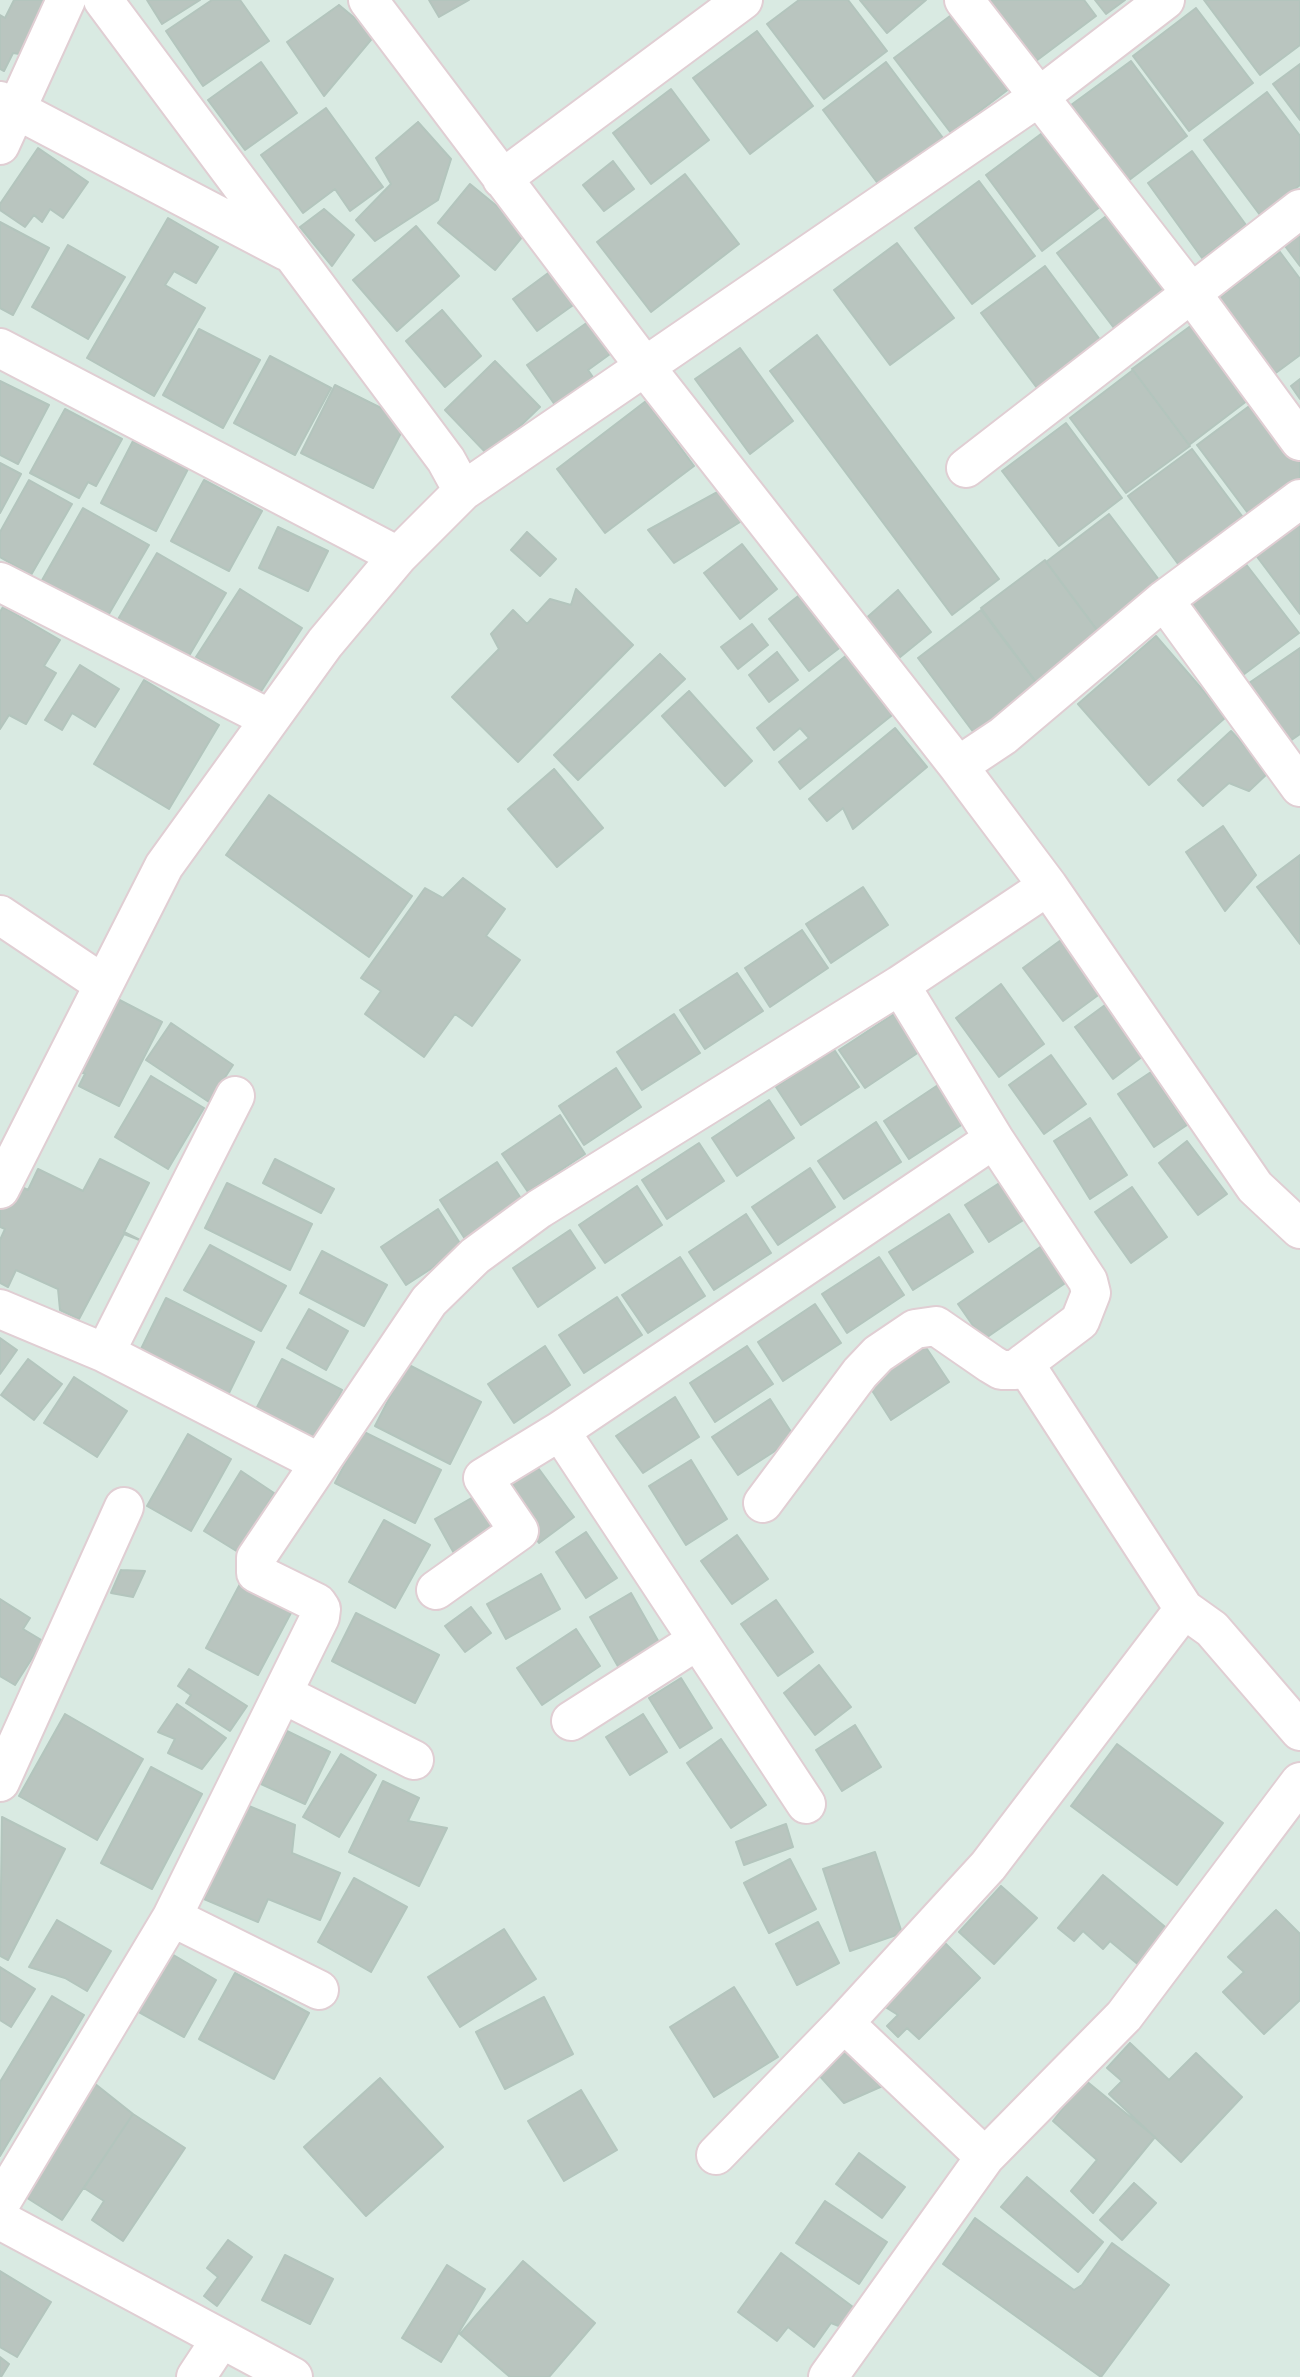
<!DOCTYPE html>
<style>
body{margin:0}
canvas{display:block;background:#d9eae2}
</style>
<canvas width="1300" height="2377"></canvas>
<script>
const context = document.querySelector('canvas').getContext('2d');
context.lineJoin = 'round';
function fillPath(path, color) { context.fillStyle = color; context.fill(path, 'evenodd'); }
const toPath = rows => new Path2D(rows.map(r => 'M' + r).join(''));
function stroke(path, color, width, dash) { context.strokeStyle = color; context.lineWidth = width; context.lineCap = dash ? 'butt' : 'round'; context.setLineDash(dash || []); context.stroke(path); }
const building = toPath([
 [14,0,46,0,26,55,13,53,4,71,0,69,0,15,5,18,14,0],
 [147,0,200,0,162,24,147,0],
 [212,0,240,0,269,41,203,86,166,31,212,0],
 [429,0,469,0,439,17,429,0],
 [799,0,848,0,887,51,824,99,767,24,799,0],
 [860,0,926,0,887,33,860,0],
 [984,0,1084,0,1096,16,1032,64,984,0],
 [1095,0,1125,0,1106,14,1095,0],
 [1204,0,1300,0,1300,45,1260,75,1204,0],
 [339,5,375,35,324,96,287,42,339,5],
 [1196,8,1253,83,1189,131,1133,56,1196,8],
 [958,10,1014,85,951,133,894,58,958,10],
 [757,31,813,106,750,154,693,78,757,31],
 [1131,61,1187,136,1124,184,1067,108,1131,61],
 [261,62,297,113,245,150,208,100,261,62],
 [886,62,943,138,879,185,823,110,886,62],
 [1300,64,1300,120,1273,84,1300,64],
 [671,89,709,140,651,184,613,133,671,89],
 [1267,92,1300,136,1300,185,1260,215,1204,140,1267,92],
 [326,108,383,187,350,211,335,189,303,213,261,155,326,108],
 [418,122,451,159,438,200,375,241,356,220,391,184,376,158,418,122],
 [1049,128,1105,203,1042,251,986,175,1049,128],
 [38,148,88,182,63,218,50,209,42,222,34,215,25,227,0,210,0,204,38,148],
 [1192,151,1246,225,1202,258,1148,183,1192,151],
 [613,161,634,189,604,211,583,185,613,161],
 [685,174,739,244,651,312,597,242,685,174],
 [979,181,1035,256,972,304,915,228,979,181],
 [470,184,527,231,495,270,438,223,470,184],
 [1121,205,1177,280,1114,328,1057,253,1121,205],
 [324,209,354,235,332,266,300,227,324,209],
 [168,218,218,247,196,283,174,271,165,285,205,308,154,396,87,358,168,218],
 [0,222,49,248,13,315,0,308,0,222],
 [416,226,459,276,397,331,353,280,416,226],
 [1300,234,1300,266,1285,246,1300,234],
 [897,243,954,318,890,365,834,290,897,243],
 [68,245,125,277,88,339,32,307,68,245],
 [1280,252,1300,279,1300,355,1273,375,1216,300,1280,252],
 [559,265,583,298,537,331,513,299,559,265],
 [1045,266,1101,341,1037,388,981,313,1045,266],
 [442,310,481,356,445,387,406,341,442,310],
 [595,317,617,349,588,370,599,386,560,412,527,365,595,317],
 [1196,322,1252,397,1189,445,1132,369,1196,322],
 [199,329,260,360,223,428,163,395,199,329],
 [817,335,999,579,952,615,770,371,817,335],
 [740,348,793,421,750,454,695,379,740,348],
 [270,356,331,388,295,455,234,423,270,356],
 [495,361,540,407,489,456,445,410,495,361],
 [1133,370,1190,446,1126,493,1070,418,1133,370],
 [1300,379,1300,399,1291,386,1300,379],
 [0,381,49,405,18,464,0,455,0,381],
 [335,385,407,421,373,488,301,453,335,385],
 [1260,398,1300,450,1300,485,1253,520,1197,445,1260,398],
 [646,401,694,466,605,533,557,469,646,401],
 [65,409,122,439,96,486,88,482,79,498,30,473,65,409],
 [1066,423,1122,498,1059,546,1002,471,1066,423],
 [133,441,188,469,156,531,101,503,133,441],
 [1192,449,1248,524,1184,572,1128,496,1192,449],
 [0,463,21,474,0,513,0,463],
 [29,480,72,504,31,575,0,557,0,532,29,480],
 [204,480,262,511,229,571,171,541,204,480],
 [723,489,740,522,674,563,648,530,723,489],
 [83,508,149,545,106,619,41,582,83,508],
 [1109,514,1166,589,1102,637,1046,562,1109,514],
 [1300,520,1300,614,1255,554,1300,520],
 [278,527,328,551,308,591,259,568,278,527],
 [527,532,556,559,540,576,511,550,527,532],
 [742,544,777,589,740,619,704,573,742,544],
 [157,553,226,593,186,661,117,621,157,553],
 [1242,559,1299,633,1235,681,1179,606,1242,559],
 [1045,560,1101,635,1037,683,981,608,1045,560],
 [240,589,302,628,258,696,196,657,240,589],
 [576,589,633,645,518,762,452,697,499,649,491,634,513,610,527,624,550,599,571,605,576,589],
 [898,590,931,632,894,662,863,621,898,590],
 [802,593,842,646,809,671,769,619,802,593],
 [3,607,60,640,44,666,56,673,26,724,9,715,0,729,0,612,3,607],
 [981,610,1038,685,974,733,918,658,981,610],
 [752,624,768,645,738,669,721,647,752,624],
 [1156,636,1226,717,1149,785,1078,704,1156,636],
 [1300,648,1300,734,1290,741,1249,683,1300,648],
 [777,652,798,680,769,702,749,675,777,652],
 [660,654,685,679,578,780,554,755,660,654],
 [848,654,896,712,800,789,779,762,809,738,800,728,774,750,757,728,848,654],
 [80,665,119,689,95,727,72,713,62,730,45,720,80,665],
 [144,680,219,725,169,809,94,764,144,680],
 [689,691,752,761,725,786,662,716,689,691],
 [895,728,927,767,853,829,843,808,827,821,809,799,895,728],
 [1231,731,1269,772,1249,791,1229,783,1203,806,1178,780,1231,731],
 [554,769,603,828,557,867,508,809,554,769],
 [269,795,412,896,369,957,226,855,269,795],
 [1223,826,1256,875,1225,911,1186,852,1223,826],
 [1300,855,1300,944,1257,887,1300,855],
 [463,878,505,909,486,936,520,960,472,1026,455,1014,424,1057,365,1014,381,991,361,978,425,888,443,898,463,878],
 [863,887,888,925,831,963,806,924,863,887],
 [802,930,828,968,770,1007,745,968,802,930],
 [1061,940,1101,993,1063,1021,1023,968,1061,940],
 [737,973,763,1011,705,1049,680,1010,737,973],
 [1001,984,1044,1044,999,1077,956,1018,1001,984],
 [108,994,162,1022,119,1106,79,1086,85,1074,71,1067,108,994],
 [1105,1005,1143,1056,1113,1079,1075,1027,1105,1005],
 [897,1012,922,1050,865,1088,839,1050,897,1012],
 [674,1014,700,1053,642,1090,617,1052,674,1014],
 [171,1023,233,1065,209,1102,146,1060,171,1023],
 [833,1048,859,1087,801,1125,776,1087,833,1048],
 [1051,1055,1086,1104,1044,1134,1009,1085,1051,1055],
 [616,1068,641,1107,584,1145,559,1106,616,1068],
 [1151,1072,1187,1125,1154,1147,1118,1094,1151,1072],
 [151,1076,204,1108,168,1169,115,1137,151,1076],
 [941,1083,966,1122,909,1159,884,1121,941,1083],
 [769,1100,794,1138,737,1176,712,1138,769,1100],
 [560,1115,585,1154,528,1192,502,1154,560,1115],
 [1090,1118,1127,1175,1090,1199,1054,1141,1090,1118],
 [876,1122,901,1162,844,1199,818,1161,876,1122],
 [1187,1141,1227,1194,1198,1215,1159,1163,1187,1141],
 [699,1143,724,1181,667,1219,642,1180,699,1143],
 [100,1159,149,1183,124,1232,142,1241,124,1234,79,1319,60,1310,58,1289,16,1270,8,1287,0,1283,0,1240,5,1229,0,1227,0,1205,11,1182,28,1190,38,1169,83,1191,100,1159],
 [275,1159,334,1189,321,1213,263,1183,275,1159],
 [497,1162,522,1200,465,1239,440,1200,497,1162],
 [810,1168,835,1207,778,1245,752,1207,810,1168],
 [1001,1182,1025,1219,989,1242,965,1205,1001,1182],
 [227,1183,312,1224,290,1270,205,1228,227,1183],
 [637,1186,662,1225,605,1263,579,1225,637,1186],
 [1132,1187,1167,1237,1131,1263,1095,1212,1132,1187],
 [438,1209,463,1248,406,1285,381,1247,438,1209],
 [746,1214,771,1253,714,1290,689,1252,746,1214],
 [949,1214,973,1252,913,1290,889,1252,949,1214],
 [570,1230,595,1268,538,1307,513,1268,570,1230],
 [1049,1241,1074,1277,983,1340,958,1304,1049,1241],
 [210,1245,286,1286,261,1331,184,1290,210,1245],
 [322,1251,387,1285,364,1326,300,1293,322,1251],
 [680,1257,705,1296,648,1333,622,1295,680,1257],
 [879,1257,904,1295,847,1333,822,1294,879,1257],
 [617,1297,642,1335,584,1373,559,1335,617,1297],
 [166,1298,254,1342,227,1397,139,1353,166,1298],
 [815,1304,841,1343,783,1381,758,1342,815,1304],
 [309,1309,348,1331,326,1370,287,1348,309,1309],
 [0,1338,17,1350,0,1374,0,1338],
 [923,1343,949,1382,891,1420,866,1381,923,1343],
 [545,1346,570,1385,514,1423,488,1384,545,1346],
 [747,1346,773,1384,715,1422,690,1383,747,1346],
 [28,1359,62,1384,34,1420,1,1395,28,1359],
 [282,1359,342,1390,314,1444,254,1413,282,1359],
 [407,1364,481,1402,450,1464,375,1426,407,1364],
 [74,1377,127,1411,97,1457,44,1423,74,1377],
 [675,1397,699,1437,643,1473,616,1436,675,1397],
 [770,1399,795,1438,738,1475,712,1437,770,1399],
 [362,1431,441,1470,415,1523,335,1483,362,1431],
 [188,1434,231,1459,191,1531,147,1506,188,1434],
 [691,1460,727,1519,686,1545,649,1486,691,1460],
 [536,1465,574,1517,539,1543,501,1492,536,1465],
 [241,1471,274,1493,238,1552,204,1531,241,1471],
 [475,1496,496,1531,455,1555,435,1519,475,1496],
 [384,1520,430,1545,395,1608,349,1582,384,1520],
 [586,1532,617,1578,586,1598,556,1552,586,1532],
 [737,1535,768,1579,732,1604,701,1561,737,1535],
 [121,1570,145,1571,133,1597,111,1593,121,1570],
 [541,1574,560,1609,506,1639,487,1604,541,1574],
 [240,1584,292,1611,258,1675,206,1648,240,1584],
 [631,1593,665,1653,624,1677,590,1617,631,1593],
 [0,1599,30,1618,23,1629,43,1641,15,1685,0,1676,0,1599],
 [776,1600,813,1652,778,1676,741,1624,776,1600],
 [471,1607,491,1633,465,1652,445,1626,471,1607],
 [356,1613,439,1655,415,1703,332,1661,356,1613],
 [576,1629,600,1666,542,1705,517,1668,576,1629],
 [819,1665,851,1707,815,1735,784,1693,819,1665],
 [189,1669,247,1706,230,1731,186,1703,191,1695,178,1686,189,1669],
 [681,1678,712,1728,680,1748,649,1698,681,1678],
 [177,1704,226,1738,202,1769,168,1753,175,1739,158,1732,177,1704],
 [65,1714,143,1759,97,1840,19,1796,65,1714],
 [643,1714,667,1752,630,1775,606,1737,643,1714],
 [855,1725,881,1767,842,1791,816,1750,855,1725],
 [287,1731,330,1752,305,1804,261,1784,287,1731],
 [721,1739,766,1805,731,1828,687,1763,721,1739],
 [1117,1744,1223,1823,1177,1885,1071,1806,1117,1744],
 [341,1754,376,1775,339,1837,303,1817,341,1754],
 [151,1767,202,1794,152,1889,101,1863,151,1767],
 [383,1781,419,1798,408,1821,447,1828,419,1886,349,1852,383,1781],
 [244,1804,295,1825,292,1853,340,1873,320,1920,268,1899,258,1922,204,1899,244,1804],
 [2,1817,65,1849,8,1960,0,1956,2,1817],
 [786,1824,793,1847,744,1865,736,1842,786,1824],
 [875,1852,902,1933,850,1951,823,1869,875,1852],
 [790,1859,816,1909,769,1933,744,1883,790,1859],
 [1103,1875,1170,1931,1140,1966,1110,1941,1103,1949,1083,1931,1074,1941,1058,1928,1103,1875],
 [354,1878,407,1907,371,1972,318,1942,354,1878],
 [1001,1886,1037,1918,994,1964,959,1932,1001,1886],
 [1276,1910,1300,1934,1300,2000,1264,2034,1223,1992,1244,1972,1228,1957,1276,1910],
 [57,1920,111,1951,87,1991,65,1978,29,1967,57,1920],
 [818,1922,839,1963,797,1985,776,1944,818,1922],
 [504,1929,536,1979,460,2027,428,1977,504,1929],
 [942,1940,980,1978,919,2039,907,2028,898,2037,887,2026,898,2015,879,2003,942,1940],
 [170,1953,216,1980,184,2037,137,2011,170,1953],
 [0,1967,35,1989,11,2027,0,2020,0,1967],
 [235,1973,309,2013,274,2079,199,2039,235,1973],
 [734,1987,778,2057,714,2097,670,2027,734,1987],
 [52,1996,84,2015,0,2156,0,2082,52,1996],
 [544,1997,573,2054,505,2089,476,2032,544,1997],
 [855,2039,894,2081,844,2103,818,2074,855,2039],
 [1130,2043,1169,2080,1196,2053,1242,2097,1181,2162,1109,2094,1122,2081,1107,2068,1130,2043],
 [380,2078,443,2147,366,2216,304,2147,380,2078],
 [1085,2080,1155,2137,1093,2213,1071,2191,1097,2160,1053,2121,1085,2080],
 [94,2083,133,2114,62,2220,24,2196,94,2083],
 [581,2090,617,2150,564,2181,528,2121,581,2090],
 [133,2114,185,2148,123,2241,92,2220,104,2201,84,2188,133,2114],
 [859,2153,905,2187,882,2218,836,2184,859,2153],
 [1027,2177,1103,2242,1078,2272,1001,2207,1027,2177],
 [1134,2183,1156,2203,1122,2240,1100,2220,1134,2183],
 [825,2201,887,2242,859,2284,796,2243,825,2201],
 [975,2218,1074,2290,1082,2285,1112,2243,1169,2285,1101,2377,943,2264,975,2218],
 [228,2240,252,2257,217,2306,204,2296,218,2277,207,2268,228,2240],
 [781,2253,857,2310,844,2328,831,2323,814,2347,788,2327,777,2341,738,2312,781,2253],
 [285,2255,333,2279,310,2324,262,2300,285,2255],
 [523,2261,595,2323,549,2377,510,2377,460,2334,523,2261],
 [447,2265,485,2289,441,2362,402,2338,447,2265],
 [0,2271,51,2302,17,2357,0,2347,0,2271],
 [0,2357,9,2364,1,2377,0,2377,0,2357]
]);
const street = toPath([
 [103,0,446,460,463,491],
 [368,0,646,368,958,766,1048,886,1255,1187,1300,1229],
 [964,0,1192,294,1300,441],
 [0,101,286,251],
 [0,145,66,0],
 [502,179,743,0],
 [0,348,398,556],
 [966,468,1300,209],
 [0,582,268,718],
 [1164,600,1300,787],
 [958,766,1003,736,1164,600,1300,499],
 [0,915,103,984],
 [900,985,1048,886],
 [0,1189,164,866,325,643,398,556,463,491,1040,96,1165,0],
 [0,1309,105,1353,318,1462],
 [105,1353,235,1096],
 [1024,1363,1184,1609,1212,1629,1300,1731],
 [560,1431,806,1804],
 [763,1503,860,1373,878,1354,915,1329,936,1326,991,1364,1001,1370,1015,1370,1080,1321,1091,1293,1088,1281,994,1139],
 [283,1694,414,1760],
 [571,1721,698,1640],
 [0,1782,124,1507],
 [172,1917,319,1990],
 [844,2023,985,2157],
 [716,2155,844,2023,988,1866,1184,1609],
 [0,2204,172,1917,320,1617,321,1609,317,1603,256,1573,256,1558,429,1301,475,1256,539,1209,900,985,994,1139,560,1431,483,1478,519,1531,436,1590],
 [196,2377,221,2339],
 [828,2377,985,2157,1124,2016,1300,1782]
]);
const secondary = toPath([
 [0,2220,293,2377]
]);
fillPath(building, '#b9c5bf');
stroke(building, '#b3c5bd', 2);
stroke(street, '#e0ced3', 42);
stroke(secondary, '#e0ced3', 42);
stroke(street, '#fff', 38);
stroke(secondary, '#fff', 38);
</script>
